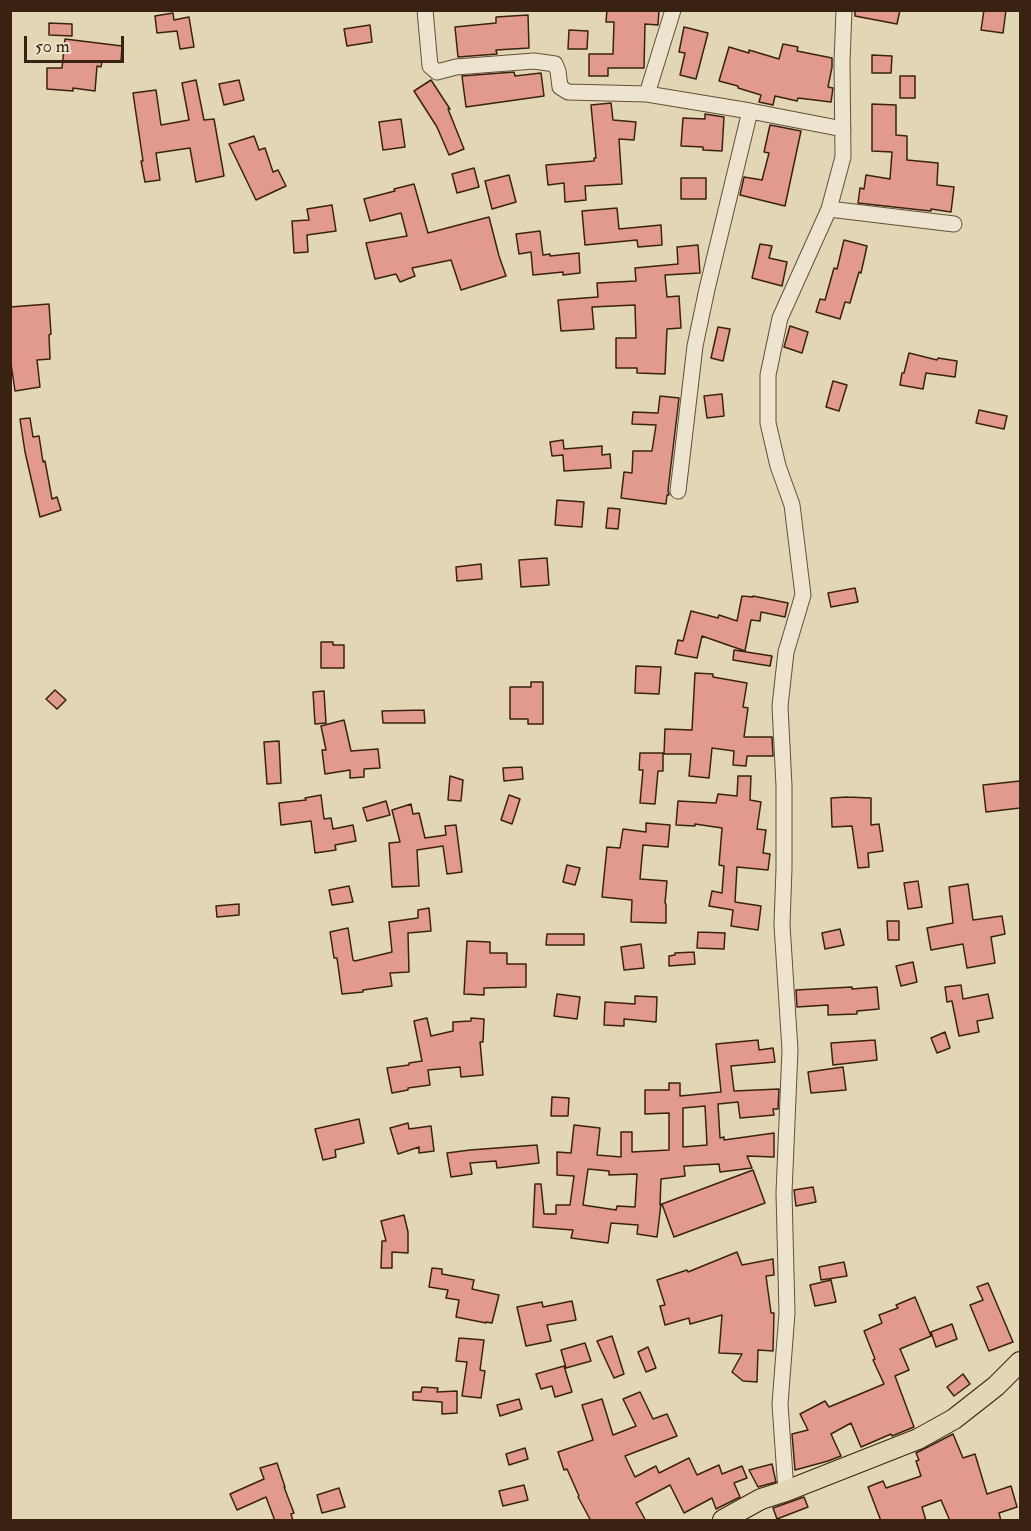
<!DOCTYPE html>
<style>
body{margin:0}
#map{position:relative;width:1031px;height:1531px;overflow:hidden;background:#e2d6b4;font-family:"IM FELL Double Pica",serif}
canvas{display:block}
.frame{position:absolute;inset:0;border:12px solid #3a2212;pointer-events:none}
.scale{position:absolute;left:24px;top:36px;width:100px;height:27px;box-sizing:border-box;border:3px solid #3a2212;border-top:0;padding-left:8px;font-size:18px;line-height:21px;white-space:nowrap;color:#3a2212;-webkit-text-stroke:4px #ece4ce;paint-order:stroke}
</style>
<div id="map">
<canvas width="1031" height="1531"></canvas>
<div class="frame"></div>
<div class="scale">50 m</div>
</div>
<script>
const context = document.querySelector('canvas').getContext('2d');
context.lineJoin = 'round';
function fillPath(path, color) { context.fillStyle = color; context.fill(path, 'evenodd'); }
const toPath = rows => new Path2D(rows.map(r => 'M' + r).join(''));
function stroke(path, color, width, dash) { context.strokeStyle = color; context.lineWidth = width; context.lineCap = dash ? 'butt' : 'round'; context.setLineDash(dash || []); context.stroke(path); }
const building = toPath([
 [607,10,659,10,658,25,645,24,644,68,608,68,608,76,589,76,589,54,613,54,614,22,606,22,607,10],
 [855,10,900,10,897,24,855,16,855,10],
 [984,10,1006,10,1003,33,981,30,984,10],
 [173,13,174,20,189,17,194,47,180,49,177,31,157,33,155,16,173,13],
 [528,15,529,48,496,50,497,54,458,57,455,27,496,23,496,17,528,15],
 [49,23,72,24,72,36,49,35,49,23],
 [370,25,372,42,347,46,344,29,370,25],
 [684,27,708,33,696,79,680,75,685,53,679,52,684,27],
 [569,30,588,31,587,49,568,49,569,30],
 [65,39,122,46,121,62,102,61,101,67,97,66,95,91,73,88,73,91,47,89,47,68,62,68,65,39],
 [783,44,798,47,797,51,832,58,832,67,828,87,833,88,831,102,798,98,797,101,775,96,773,105,759,102,761,95,738,88,738,86,719,81,729,47,749,53,749,50,779,59,783,44],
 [872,55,892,56,891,73,872,73,872,55],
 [514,72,515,76,541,73,544,96,466,107,462,76,514,72],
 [900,76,915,76,915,98,900,98,900,76],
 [196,80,204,120,214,119,224,176,196,182,190,148,156,153,160,180,145,182,141,161,143,161,133,93,156,90,161,125,189,120,182,83,196,80],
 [239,80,244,100,224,105,219,84,239,80],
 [431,80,450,109,448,109,464,149,449,155,437,127,414,91,431,80],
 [611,103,613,120,636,122,634,140,619,139,622,184,585,186,586,200,565,202,564,183,548,185,546,165,594,161,594,158,596,158,591,105,611,103],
 [872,104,896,105,896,135,907,136,907,160,938,163,937,185,954,187,951,212,931,209,931,211,921,210,858,203,860,188,864,189,866,175,890,179,892,152,872,151,872,104],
 [705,114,724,117,722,151,703,150,703,147,681,146,683,118,705,119,705,114],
 [401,119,405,147,383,150,379,122,401,119],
 [770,125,801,131,785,206,740,195,744,177,762,180,769,153,764,152,770,125],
 [254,136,259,150,265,148,273,172,278,170,286,186,256,200,229,144,254,136],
 [474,168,479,187,457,193,452,174,474,168],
 [509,175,516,202,492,209,485,181,509,175],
 [681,178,706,178,706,199,681,199,681,178],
 [414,184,428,233,489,217,499,256,506,276,461,290,451,260,412,268,415,276,400,282,396,274,375,279,366,243,407,236,401,213,370,221,364,199,395,191,394,189,414,184],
 [332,205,336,231,307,235,308,252,294,253,292,221,309,220,307,209,332,205],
 [617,208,619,229,661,225,662,245,638,247,637,240,585,245,582,211,617,208],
 [540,231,543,255,550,254,550,256,579,253,580,273,563,275,563,272,533,275,531,252,519,254,516,234,540,231],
 [844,240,867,246,861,273,859,272,850,303,845,302,840,319,816,312,820,299,825,300,834,268,837,269,844,240],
 [760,244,772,246,769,258,787,262,782,286,752,278,760,244],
 [698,245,700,273,665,275,667,297,679,296,681,328,667,329,665,374,637,373,637,368,616,368,616,338,636,338,635,305,592,307,594,329,561,331,558,300,598,297,597,283,636,281,635,268,678,264,677,247,698,245],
 [49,304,51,334,49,335,50,359,37,360,40,387,15,391,10,357,10,307,49,304],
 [790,326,808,332,802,353,784,347,790,326],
 [718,327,730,329,723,361,711,358,718,327],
 [909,353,937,360,938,358,957,361,955,377,926,373,923,389,900,385,902,373,904,373,909,353],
 [833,381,847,385,839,411,826,407,833,381],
 [722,394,724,416,707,418,704,396,722,394],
 [660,396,679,398,668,490,669,495,667,495,666,504,621,498,624,472,632,473,633,451,652,451,656,425,632,424,633,412,658,413,660,396],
 [979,410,1007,416,1004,429,976,423,979,410],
 [30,418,33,437,39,436,43,462,45,461,52,499,57,497,61,510,40,517,25,452,20,419,30,418],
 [563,440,564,449,602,446,602,455,610,454,611,468,564,471,563,455,552,456,550,442,563,440],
 [557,500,584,502,582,527,555,525,557,500],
 [608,508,620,509,618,529,606,528,608,508],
 [547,558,549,585,521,587,519,560,547,558],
 [481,564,482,579,457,581,456,567,481,564],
 [855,588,858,602,831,607,828,593,855,588],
 [742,596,753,597,753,596,788,603,785,617,761,612,760,621,751,620,745,651,702,636,697,658,675,654,678,640,683,641,691,611,718,618,719,615,737,621,742,596],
 [321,642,333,642,333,645,344,645,344,668,321,668,321,642],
 [734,650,772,656,770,666,733,660,734,650],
 [636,666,661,667,659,694,635,693,636,666],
 [695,673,713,674,713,677,747,683,743,707,748,708,744,737,772,737,773,756,747,756,746,766,733,765,734,751,712,748,709,778,689,776,691,754,664,754,665,729,692,730,695,673],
 [531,682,543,682,543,724,528,724,528,719,510,719,510,687,531,687,531,682],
 [55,690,66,700,57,709,46,699,55,690],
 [324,691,326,723,315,724,313,692,324,691],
 [424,710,425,723,383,723,382,711,424,710],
 [344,720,351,751,378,749,380,768,364,769,364,777,350,778,350,770,325,774,322,750,326,750,321,726,344,720],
 [279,741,281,783,267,784,264,742,279,741],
 [640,753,663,753,663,771,658,771,655,804,640,803,643,770,639,770,640,753],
 [522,767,523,779,504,781,503,768,522,767],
 [450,776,463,780,461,801,448,800,450,776],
 [738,776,751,776,750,800,761,802,757,829,766,830,763,853,770,854,768,870,737,867,735,902,761,906,758,930,731,926,733,910,709,906,712,891,722,893,724,866,719,865,722,828,695,824,695,826,676,825,678,801,716,803,718,794,737,796,738,776],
 [1020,781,1020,808,986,812,983,785,1020,781],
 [321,795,324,819,331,818,333,829,353,825,356,841,335,845,336,850,315,853,311,821,281,825,279,803,306,800,305,798,321,795],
 [509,795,520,799,512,824,501,820,509,795],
 [847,797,871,798,871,825,879,824,883,851,868,853,869,867,858,868,852,826,832,827,831,798,847,797],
 [386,801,390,815,367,821,363,808,386,801],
 [411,804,413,814,419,813,425,838,446,835,445,826,456,825,462,872,447,874,443,846,417,850,419,886,392,887,389,843,400,842,392,810,411,804],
 [646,823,670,825,668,847,643,845,640,879,667,881,665,903,666,904,666,923,631,922,632,900,602,897,607,847,620,848,623,829,646,832,646,823],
 [567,865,580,868,575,885,563,882,567,865],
 [918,881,922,907,908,909,904,883,918,881],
 [968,884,973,920,1002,916,1005,934,991,937,995,963,967,968,963,944,931,950,927,928,953,923,949,887,968,884],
 [349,886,353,902,332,905,329,890,349,886],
 [239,904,239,915,217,917,216,906,239,904],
 [429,908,431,931,408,933,409,972,390,973,392,986,363,990,363,992,342,994,337,958,334,958,330,932,348,928,353,960,355,961,392,952,389,922,418,918,418,910,429,908],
 [887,921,899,921,899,940,888,940,887,921],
 [840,929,844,945,825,949,822,933,840,929],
 [698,932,725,933,724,949,697,948,698,932],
 [547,934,584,934,584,945,546,945,547,934],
 [467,941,490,942,490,953,507,953,507,964,526,964,526,987,484,988,484,995,464,994,467,941],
 [641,944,644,968,624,970,621,947,641,944],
 [694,952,695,964,669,966,669,956,675,955,675,953,694,952],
 [913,962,917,982,901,986,896,966,913,962],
 [961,985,963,999,988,994,993,1018,977,1021,979,1032,959,1036,952,1001,947,1002,945,987,961,985],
 [852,987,852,989,877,987,879,1009,857,1011,857,1014,828,1015,828,1005,797,1007,796,990,852,987],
 [557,994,580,997,577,1019,554,1016,557,994],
 [635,996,657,997,656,1022,624,1019,624,1026,604,1025,605,1002,635,1004,635,996],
 [427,1018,431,1036,453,1031,453,1022,471,1021,471,1018,484,1019,483,1042,480,1042,483,1075,461,1077,460,1067,428,1070,430,1085,408,1088,408,1090,392,1093,387,1068,409,1065,409,1063,422,1061,414,1021,427,1018],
 [945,1032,950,1048,937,1053,931,1038,945,1032],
 [758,1040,759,1050,773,1048,775,1062,731,1066,734,1091,779,1089,778,1109,773,1109,774,1115,740,1118,738,1102,718,1104,720,1138,724,1137,724,1140,774,1133,774,1157,747,1156,752,1168,720,1172,719,1164,684,1166,685,1176,661,1179,660,1205,661,1204,657,1237,637,1234,638,1225,611,1223,608,1243,571,1238,573,1230,533,1227,535,1184,541,1184,544,1214,556,1214,556,1205,570,1205,574,1176,557,1175,557,1152,571,1153,574,1125,600,1128,597,1155,621,1157,621,1132,632,1132,632,1152,669,1150,669,1113,645,1114,645,1090,669,1090,669,1083,680,1083,680,1096,721,1092,716,1044,758,1040],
 [705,1106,707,1145,683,1147,683,1108,705,1106],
 [588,1169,609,1171,609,1175,637,1174,635,1207,617,1206,616,1210,583,1205,588,1169],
 [875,1040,877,1060,833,1065,831,1043,875,1040],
 [843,1067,846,1090,811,1093,808,1072,843,1067],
 [552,1097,569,1098,568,1116,551,1116,552,1097],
 [359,1119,364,1143,335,1150,336,1157,323,1160,315,1129,359,1119],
 [408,1123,409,1129,431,1126,434,1151,419,1153,419,1147,398,1154,390,1128,408,1123],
 [537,1145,539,1163,497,1168,496,1161,470,1163,472,1174,451,1177,447,1153,470,1150,537,1145],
 [753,1170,765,1203,674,1237,662,1204,753,1170],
 [813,1187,816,1202,796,1206,794,1190,813,1187],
 [404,1215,408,1232,408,1253,392,1252,392,1268,381,1268,382,1241,386,1241,381,1221,404,1215],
 [737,1252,742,1265,773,1259,774,1275,766,1276,771,1313,774,1313,773,1351,758,1350,757,1382,743,1381,732,1372,742,1354,719,1353,722,1315,690,1324,689,1318,665,1325,660,1306,665,1305,657,1280,687,1270,688,1272,737,1252],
 [844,1262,847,1276,821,1280,819,1267,844,1262],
 [432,1268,442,1269,442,1274,474,1280,472,1289,499,1295,492,1323,486,1322,486,1323,456,1317,459,1300,446,1298,448,1290,429,1287,432,1268],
 [831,1280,836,1302,815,1306,810,1285,831,1280],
 [988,1283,1013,1342,989,1351,970,1305,983,1300,977,1287,988,1283],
 [915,1297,931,1336,900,1349,909,1370,895,1376,914,1427,892,1436,891,1434,861,1447,851,1423,831,1434,841,1456,828,1461,795,1470,792,1434,808,1430,800,1414,825,1401,829,1407,884,1384,873,1360,875,1359,864,1331,882,1323,879,1315,898,1308,896,1305,915,1297],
 [572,1301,576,1320,547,1325,551,1341,526,1346,517,1307,542,1302,543,1307,572,1301],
 [952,1324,957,1339,936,1347,931,1332,952,1324],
 [612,1336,624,1374,614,1378,597,1341,612,1336],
 [459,1338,484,1340,480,1370,485,1371,481,1398,462,1396,467,1362,456,1361,459,1338],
 [585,1343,591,1361,566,1368,561,1350,585,1343],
 [648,1347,656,1368,646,1372,638,1352,648,1347],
 [564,1366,572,1392,555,1397,552,1386,541,1389,536,1374,564,1366],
 [963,1374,970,1384,954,1396,947,1387,963,1374],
 [422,1387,438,1388,437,1392,457,1391,457,1413,442,1414,442,1402,413,1400,413,1392,421,1392,422,1387],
 [640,1392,653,1419,667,1414,677,1436,625,1456,635,1477,656,1466,659,1473,689,1458,697,1475,719,1465,722,1474,742,1466,747,1478,734,1483,740,1497,716,1509,712,1498,684,1513,670,1485,636,1503,646,1521,591,1521,578,1497,579,1496,567,1469,564,1470,558,1452,593,1440,582,1405,602,1399,613,1435,636,1426,623,1399,640,1392],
 [519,1399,522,1409,500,1416,497,1405,519,1399],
 [953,1434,963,1458,975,1454,987,1494,1011,1486,1017,1507,999,1513,1001,1521,950,1521,941,1500,922,1507,926,1521,881,1521,868,1487,883,1481,886,1488,921,1476,916,1461,919,1460,916,1453,953,1434],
 [525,1448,528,1459,509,1465,506,1454,525,1448],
 [277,1463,285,1487,284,1487,294,1513,291,1514,293,1521,275,1521,266,1497,237,1510,230,1494,264,1479,260,1468,277,1463],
 [772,1464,776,1482,758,1487,749,1470,772,1464],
 [524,1485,528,1500,503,1506,499,1491,524,1485],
 [339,1488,345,1507,322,1513,317,1495,339,1488],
 [804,1497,808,1507,777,1519,773,1508,804,1497]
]);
const minor = toPath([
 [425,10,430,66,437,72,456,67,534,61,555,64,558,71,560,87,568,92,647,94,750,111,843,129],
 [647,94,673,10],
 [829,209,954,224],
 [678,491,695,346,707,289,750,111],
 [786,1491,780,1404,787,1313,784,1193,790,1050,782,925,784,868,784,786,780,706,786,652,803,595,792,505,778,466,768,423,768,375,780,318,829,209,843,157,842,62,844,10]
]);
const major = toPath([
 [723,1520,761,1499,786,1491,918,1439,954,1419,996,1386,1020,1362]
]);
fillPath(building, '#e39a8e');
stroke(building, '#3a2212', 1.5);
stroke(minor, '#644f3a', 17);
stroke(major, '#3a2212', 22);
stroke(minor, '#ece4ce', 15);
stroke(major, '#e2d6b4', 20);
</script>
